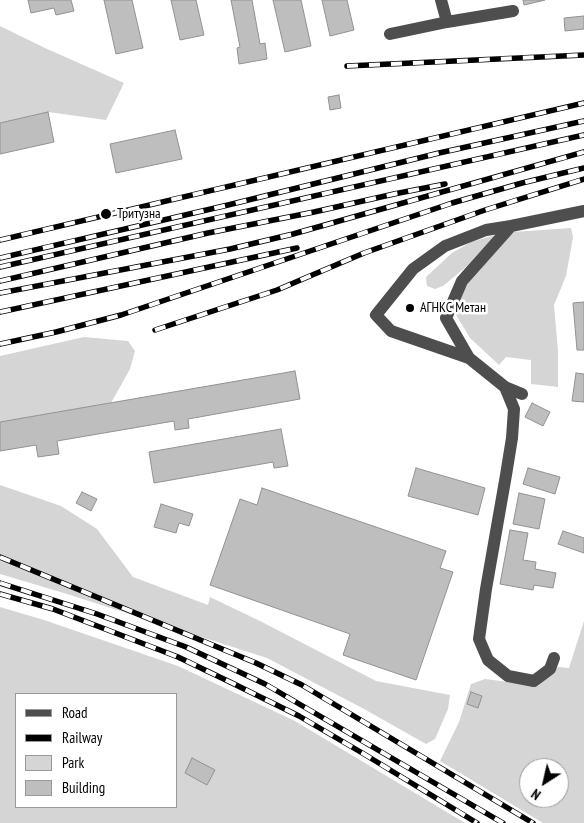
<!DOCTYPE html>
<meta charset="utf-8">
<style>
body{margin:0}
#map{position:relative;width:584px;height:823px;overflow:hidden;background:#fff;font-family:"PT Sans Narrow",sans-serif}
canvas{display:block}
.legend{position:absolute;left:15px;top:693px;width:162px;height:115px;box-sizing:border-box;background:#fff;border:1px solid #999;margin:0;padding:6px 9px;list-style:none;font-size:15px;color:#000}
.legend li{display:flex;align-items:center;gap:10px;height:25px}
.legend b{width:25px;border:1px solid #999}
.north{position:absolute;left:519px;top:758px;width:50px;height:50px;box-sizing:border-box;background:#fff;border:1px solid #999;border-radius:50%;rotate:215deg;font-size:14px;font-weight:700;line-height:20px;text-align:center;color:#000}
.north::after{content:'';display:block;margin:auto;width:18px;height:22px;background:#000;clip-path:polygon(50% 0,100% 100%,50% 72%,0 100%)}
</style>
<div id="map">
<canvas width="584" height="823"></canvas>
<ul class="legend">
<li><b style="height:6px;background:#4e4e4e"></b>Road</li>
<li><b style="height:6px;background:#000"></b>Railway</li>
<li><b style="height:14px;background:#d5d5d5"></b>Park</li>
<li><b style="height:14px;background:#bebebe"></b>Building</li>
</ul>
<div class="north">N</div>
</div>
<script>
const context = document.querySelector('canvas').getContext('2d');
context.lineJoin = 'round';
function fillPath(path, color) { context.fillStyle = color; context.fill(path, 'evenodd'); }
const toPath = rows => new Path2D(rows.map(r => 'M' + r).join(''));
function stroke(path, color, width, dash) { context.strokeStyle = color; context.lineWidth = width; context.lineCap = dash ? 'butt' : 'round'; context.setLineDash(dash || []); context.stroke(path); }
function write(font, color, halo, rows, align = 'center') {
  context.font = font + ' "PT Sans Narrow",sans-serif'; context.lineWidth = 5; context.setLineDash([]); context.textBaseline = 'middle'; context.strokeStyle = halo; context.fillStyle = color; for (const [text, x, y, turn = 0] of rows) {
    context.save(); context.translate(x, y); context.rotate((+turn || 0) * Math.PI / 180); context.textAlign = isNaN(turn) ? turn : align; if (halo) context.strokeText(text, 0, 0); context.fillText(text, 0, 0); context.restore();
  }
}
const green = toPath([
 [0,26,45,48,124,83,106,120,48,112,0,123],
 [571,228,573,237,566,276,554,305,558,351,558,387,531,384,531,360,506,357,499,365,470,338,455,313,461,294,482,262,513,232],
 [495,235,467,266,443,286,435,289,427,286,426,277,452,253,471,242],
 [84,337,128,341,135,351,130,369,111,403,0,422,0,356],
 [0,485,61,506,97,529,133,577,208,605,210,597,262,622,376,681,450,695,448,709,435,739,426,744,364,709,267,658,67,594,0,574],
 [0,607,44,620,178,666,295,721,465,823,0,823],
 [16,694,176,694,176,807,16,807],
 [584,621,584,823,543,823,440,761,459,722,471,684,485,679,538,686,558,667,569,668],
 [529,768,559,768,559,798,529,798]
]);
const building = toPath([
 [28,0,71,0,74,11,56,15,54,8,31,13,28,0],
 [104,0,132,0,143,48,116,54,104,0],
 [171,0,196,0,204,35,180,40,171,0],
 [231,0,252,0,260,44,265,43,267,59,239,64,237,48,240,47,231,0],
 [273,0,301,0,311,46,285,52,273,0],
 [322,0,347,0,354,30,330,36,322,0],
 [523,0,545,0,524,5,523,0],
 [584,16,584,29,565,31,564,18,584,16],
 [339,95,341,108,330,110,328,97,339,95],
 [48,112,54,142,0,154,0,123,48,112],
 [175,130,182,159,116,173,110,144,175,130],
 [584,302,584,350,577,350,573,303,584,302],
 [295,371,300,399,188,419,189,428,175,430,174,421,57,441,59,454,38,457,36,445,0,451,0,422,295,371],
 [576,373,584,374,584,402,572,401,576,373],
 [532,403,550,412,543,426,525,417,532,403],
 [281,429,288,466,274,468,273,462,154,483,149,452,281,429],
 [416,468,485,488,478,515,408,496,416,468],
 [528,468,560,477,555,494,523,484,528,468],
 [262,488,446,551,440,568,453,572,416,680,343,655,350,634,210,585,240,499,257,505,262,488],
 [82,492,97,499,91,511,76,503,82,492],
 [519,493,545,499,539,529,513,524,519,493],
 [161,504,193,514,189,526,179,523,176,533,154,527,161,504],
 [510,530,528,533,523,560,536,562,535,569,556,573,553,588,534,585,533,590,500,584,510,530],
 [563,531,584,538,584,553,558,544,563,531],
 [471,692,482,696,478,708,467,704,471,692],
 [192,758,215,770,207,785,185,773,192,758]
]);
const minor = toPath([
 [441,0,447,22],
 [390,34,447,22,513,11],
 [469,358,446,318,462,281,511,226],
 [505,387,522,394],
 [554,658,550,669,534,681,508,676,488,660,479,639,486,589,506,475,512,438,514,409,505,387,469,358,391,331,376,315,413,269,445,246,486,230,511,226,584,211]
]);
const rail = toPath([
 [347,66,584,55],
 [0,240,584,103],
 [0,258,228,205,439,153,584,121],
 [0,267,584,135],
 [0,281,208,233,314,212,394,194,445,184],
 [0,293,230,249,293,234,584,152],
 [0,312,297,248],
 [155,330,277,290,364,253,485,210,584,179],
 [0,344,56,332,121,315,452,203,522,183,584,168],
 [0,557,256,663,302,685,533,823],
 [0,583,97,614,186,647,265,684,503,823],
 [0,594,53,609,178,657,230,682,299,716,364,754,477,823]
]);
const markers = [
 [106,214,6,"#000"],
 [410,308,5,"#000"]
];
const poiNames = [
 ["Тритузна",117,214],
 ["АГНКС Метан",420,308]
];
fillPath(green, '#d5d5d5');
fillPath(building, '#bebebe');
stroke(building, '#929292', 1);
stroke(minor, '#4e4e4e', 12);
stroke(rail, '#000', 5.5);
stroke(rail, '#fff', 4, [11]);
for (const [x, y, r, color] of markers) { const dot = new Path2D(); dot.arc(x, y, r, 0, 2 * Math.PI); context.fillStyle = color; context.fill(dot); stroke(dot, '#fff', 2); }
write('14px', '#000', '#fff', poiNames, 'left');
</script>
